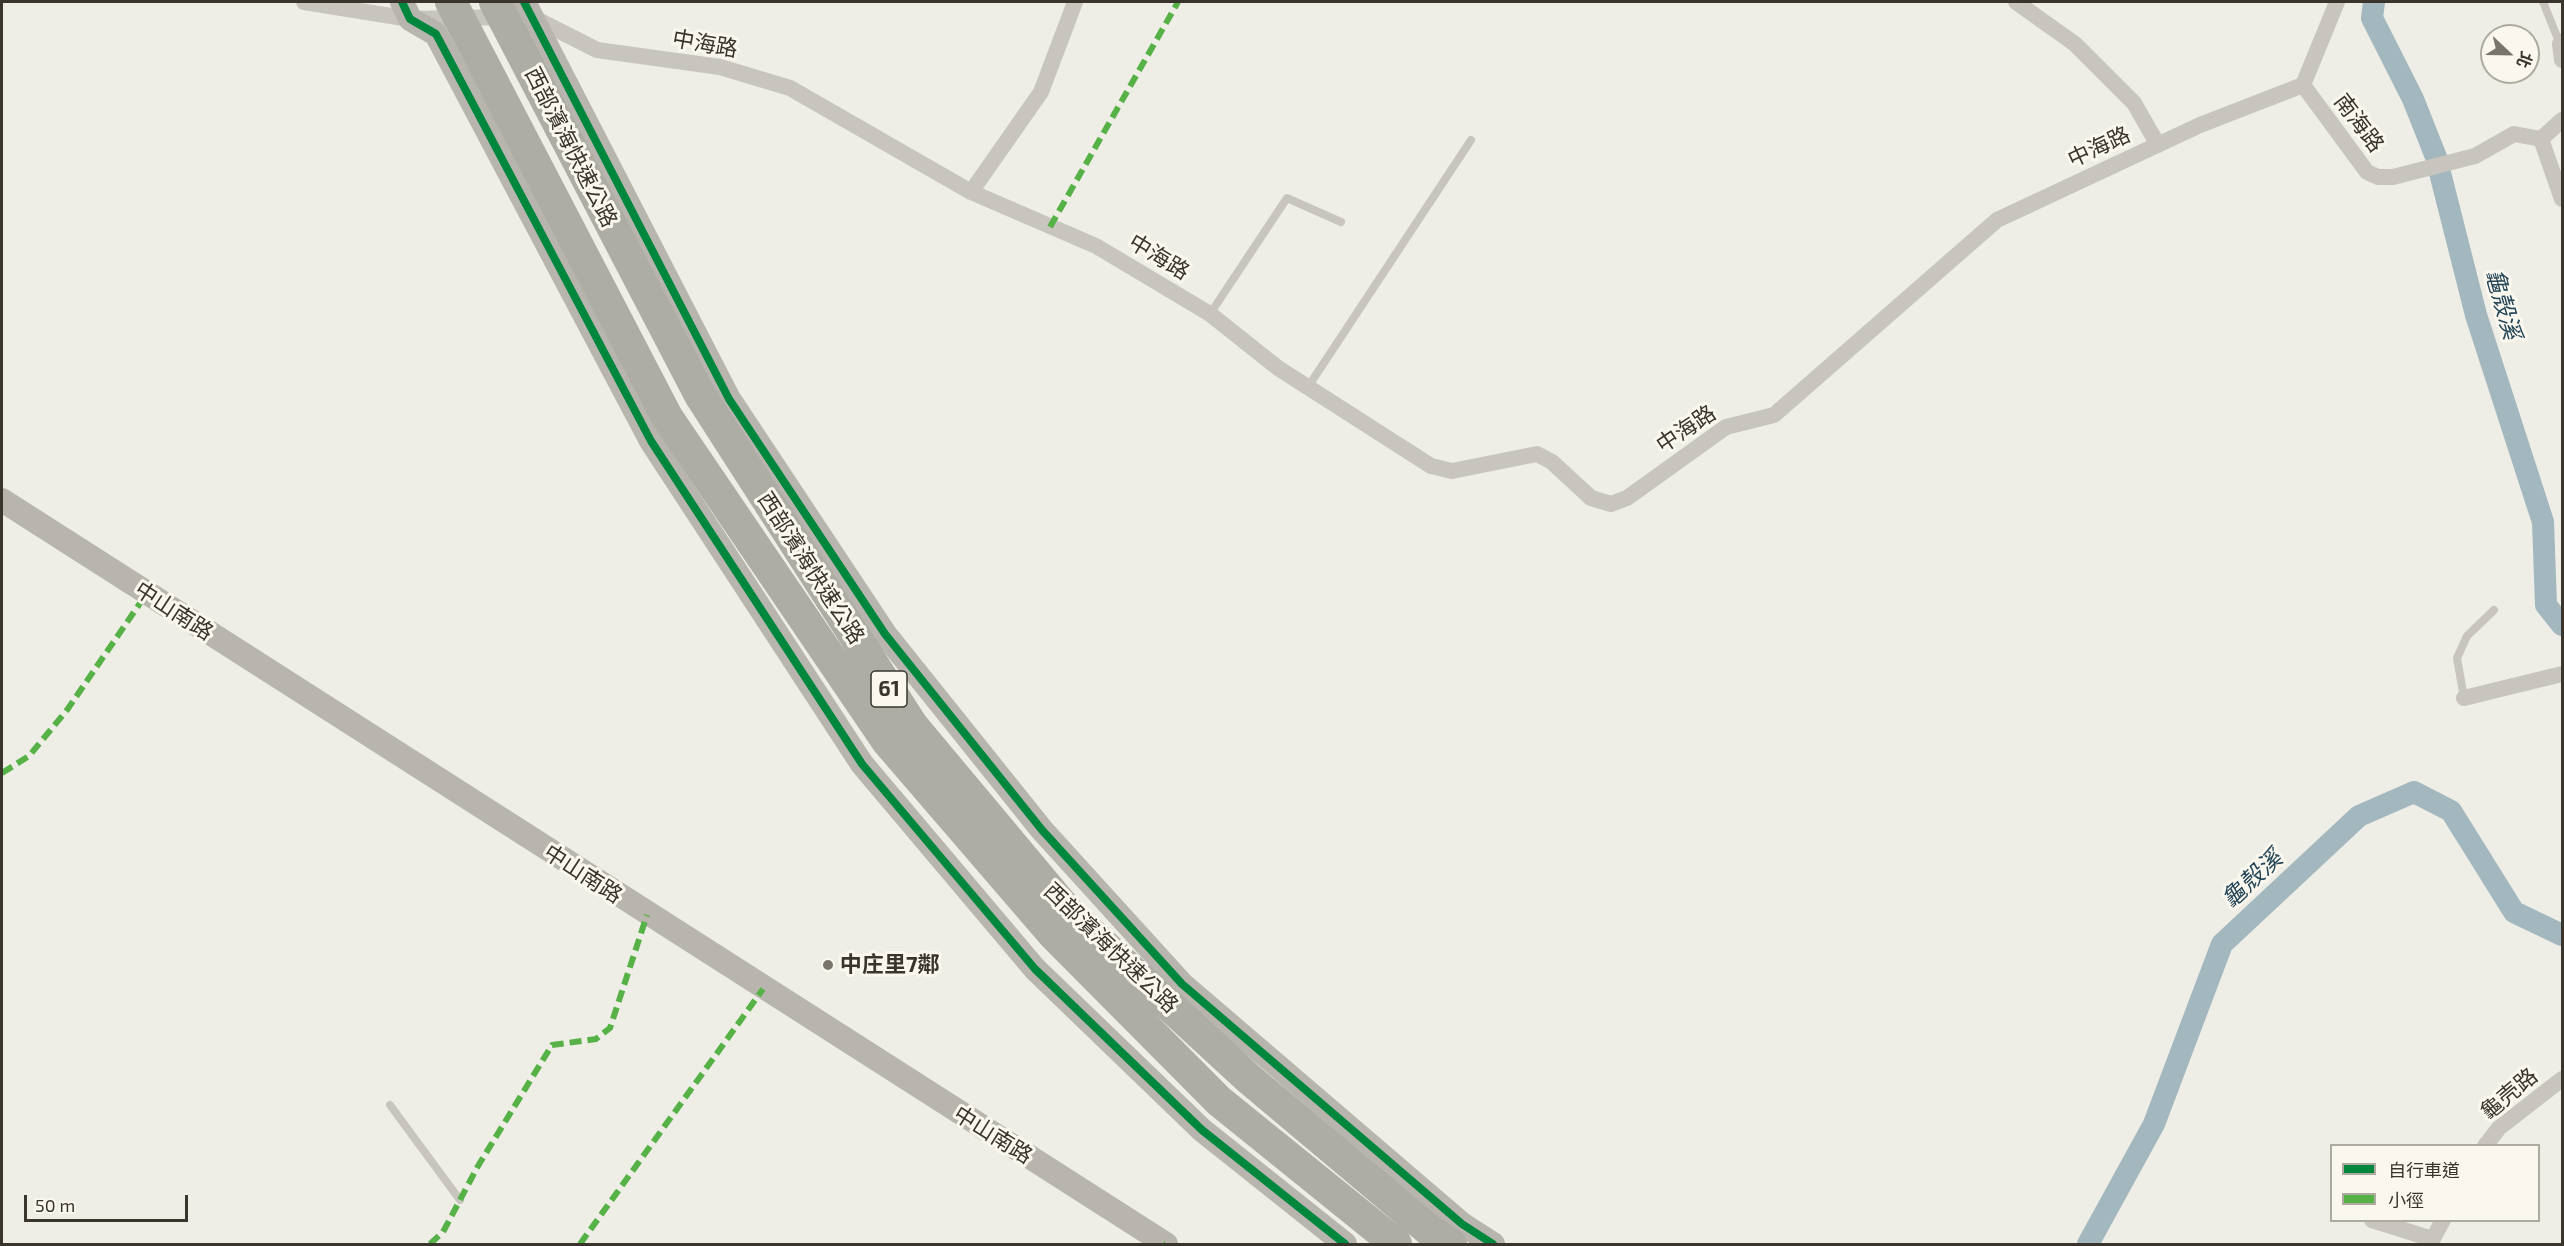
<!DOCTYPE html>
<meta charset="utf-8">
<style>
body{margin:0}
#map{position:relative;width:2564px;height:1246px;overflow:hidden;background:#eeede6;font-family:"Exo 2","Noto Sans TC",sans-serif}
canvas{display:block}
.frame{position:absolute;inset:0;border:3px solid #39342c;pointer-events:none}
.legend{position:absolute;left:2330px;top:1144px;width:210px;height:78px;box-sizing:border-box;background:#faf8ee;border:2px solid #adaaa0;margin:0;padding:8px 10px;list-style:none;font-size:18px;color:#39342c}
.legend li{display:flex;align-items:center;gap:12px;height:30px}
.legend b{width:30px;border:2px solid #adaaa0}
.north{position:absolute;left:2480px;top:24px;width:60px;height:60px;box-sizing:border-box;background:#faf8ee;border:2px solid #adaaa0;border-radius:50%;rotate:112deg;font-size:16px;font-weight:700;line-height:24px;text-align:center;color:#39342c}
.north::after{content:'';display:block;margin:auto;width:21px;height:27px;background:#78756d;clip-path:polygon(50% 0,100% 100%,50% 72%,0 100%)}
.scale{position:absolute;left:24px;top:1195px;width:164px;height:27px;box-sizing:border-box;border:3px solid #39342c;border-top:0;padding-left:8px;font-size:18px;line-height:21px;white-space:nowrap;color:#39342c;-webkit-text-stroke:4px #faf8ee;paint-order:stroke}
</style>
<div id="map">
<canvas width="2564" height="1246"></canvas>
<div class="frame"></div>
<ul class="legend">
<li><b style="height:8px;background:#00873e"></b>自行車道</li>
<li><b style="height:8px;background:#56b246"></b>小徑</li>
</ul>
<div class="north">北</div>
<div class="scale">50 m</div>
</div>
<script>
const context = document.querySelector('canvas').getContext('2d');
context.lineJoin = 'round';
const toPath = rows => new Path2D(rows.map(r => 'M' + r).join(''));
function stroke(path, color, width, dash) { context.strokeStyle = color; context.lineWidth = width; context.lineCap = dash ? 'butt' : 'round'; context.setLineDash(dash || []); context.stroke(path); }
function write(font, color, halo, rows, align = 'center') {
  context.font = font + ' "Exo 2","Noto Sans TC",sans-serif'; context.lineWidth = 6; context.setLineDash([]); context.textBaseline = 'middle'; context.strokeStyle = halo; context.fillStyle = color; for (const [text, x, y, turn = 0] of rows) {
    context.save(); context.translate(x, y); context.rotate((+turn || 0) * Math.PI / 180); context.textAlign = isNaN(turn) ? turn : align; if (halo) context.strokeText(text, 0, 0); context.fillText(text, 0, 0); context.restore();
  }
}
const canal = toPath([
 [2374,2,2372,18,2413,99,2436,157,2476,315,2543,522,2546,605,2562,625],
 [2088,1244,2154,1124,2222,944,2359,816,2414,792,2451,811,2514,912,2562,935]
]);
const lane = toPath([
 [2543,2,2560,44],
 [1210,314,1287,198,1341,222],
 [1308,387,1471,140],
 [2464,698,2457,658,2467,636,2494,610],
 [390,1105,460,1200]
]);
const street = toPath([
 [304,2,410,19,506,17],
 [2016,2,2075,44,2134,103,2158,145],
 [2337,2,2303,85,2367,172,2378,177,2393,177,2475,156,2514,134,2541,139],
 [532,17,597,50,720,67,790,88,971,192,1096,246,1210,314,1278,368,1431,466,1452,471,1537,454,1552,462,1591,498,1611,504,1627,498,1726,427,1774,415,1997,220,2200,125,2303,85],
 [2562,41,2560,44,2562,60],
 [2541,139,2562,199],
 [2541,139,2562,120],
 [971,192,1041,92,1075,2],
 [2464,698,2562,674],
 [2485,1146,2499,1128,2562,1079],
 [2372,1220,2432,1239],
 [2430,1244,2443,1220]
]);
const secondary = toPath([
 [402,2,410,19,436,34,651,441,862,764,1035,969,1202,1130,1345,1244],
 [524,2,729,399,885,634,1042,830,1182,984,1462,1224,1493,1244],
 [2,500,1166,1244]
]);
const highwayBridge = toPath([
 [451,2,667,417,887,741,1054,935,1219,1101,1396,1244],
 [495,2,700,395,912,725,1070,914,1248,1078,1429,1230,1451,1244]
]);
const quiet = toPath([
 [1050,227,1178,2],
 [2,773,29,756,67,710,147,593],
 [430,1244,443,1232,478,1166,552,1045,596,1039,610,1028,647,915],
 [580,1244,763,989],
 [1164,1244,1165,1244]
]);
const cycleway = toPath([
 [402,2,410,19,436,34,651,441,862,764,1035,969,1202,1130,1345,1244],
 [524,2,729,399,885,634,1042,830,1182,984,1462,1224,1493,1244]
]);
const markers = [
 [828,965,6,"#78756d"]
];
const shields = [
 [889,689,36]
];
const shieldNames = [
 ["61",889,689]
];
const streetNames = [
 ["中海路",705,44,10],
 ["南海路",2359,123,53],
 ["西部濱海快速公路",571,147,63],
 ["中海路",2099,147,-25],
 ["中海路",1159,257,31],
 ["中海路",1686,429,-34],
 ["西部濱海快速公路",811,568,57],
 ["中山南路",174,611,33],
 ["中山南路",583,874,33],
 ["西部濱海快速公路",1111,948,44],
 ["龜壳路",2509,1094,-40],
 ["中山南路",993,1135,32]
];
const poiNames = [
 ["中庄里7鄰",840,965]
];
const waterNames = [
 ["龜殼溪",2503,304,74],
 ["龜殼溪",2252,879,-43]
];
stroke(canal, '#a2b7be', 22);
stroke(lane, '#c8c5be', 8);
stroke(street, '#c8c5be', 16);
stroke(secondary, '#b8b5ae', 24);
stroke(highwayBridge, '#adaca5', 32);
stroke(quiet, '#56b246', 6, [12, 6]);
stroke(cycleway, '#00873e', 8);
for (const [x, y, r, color] of markers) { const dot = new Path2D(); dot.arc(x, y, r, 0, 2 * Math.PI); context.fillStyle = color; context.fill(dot); stroke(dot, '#faf8ee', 2); }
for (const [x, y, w] of shields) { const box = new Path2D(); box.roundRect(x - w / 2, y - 18, w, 36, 4.5); context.fillStyle = '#faf8ee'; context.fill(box); stroke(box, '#39342c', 1.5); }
write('bold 21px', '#39342c', null, shieldNames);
write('22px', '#39342c', '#faf8ee', streetNames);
write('bold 22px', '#39342c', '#faf8ee', poiNames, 'left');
write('italic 24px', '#244658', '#faf8ee', waterNames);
</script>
